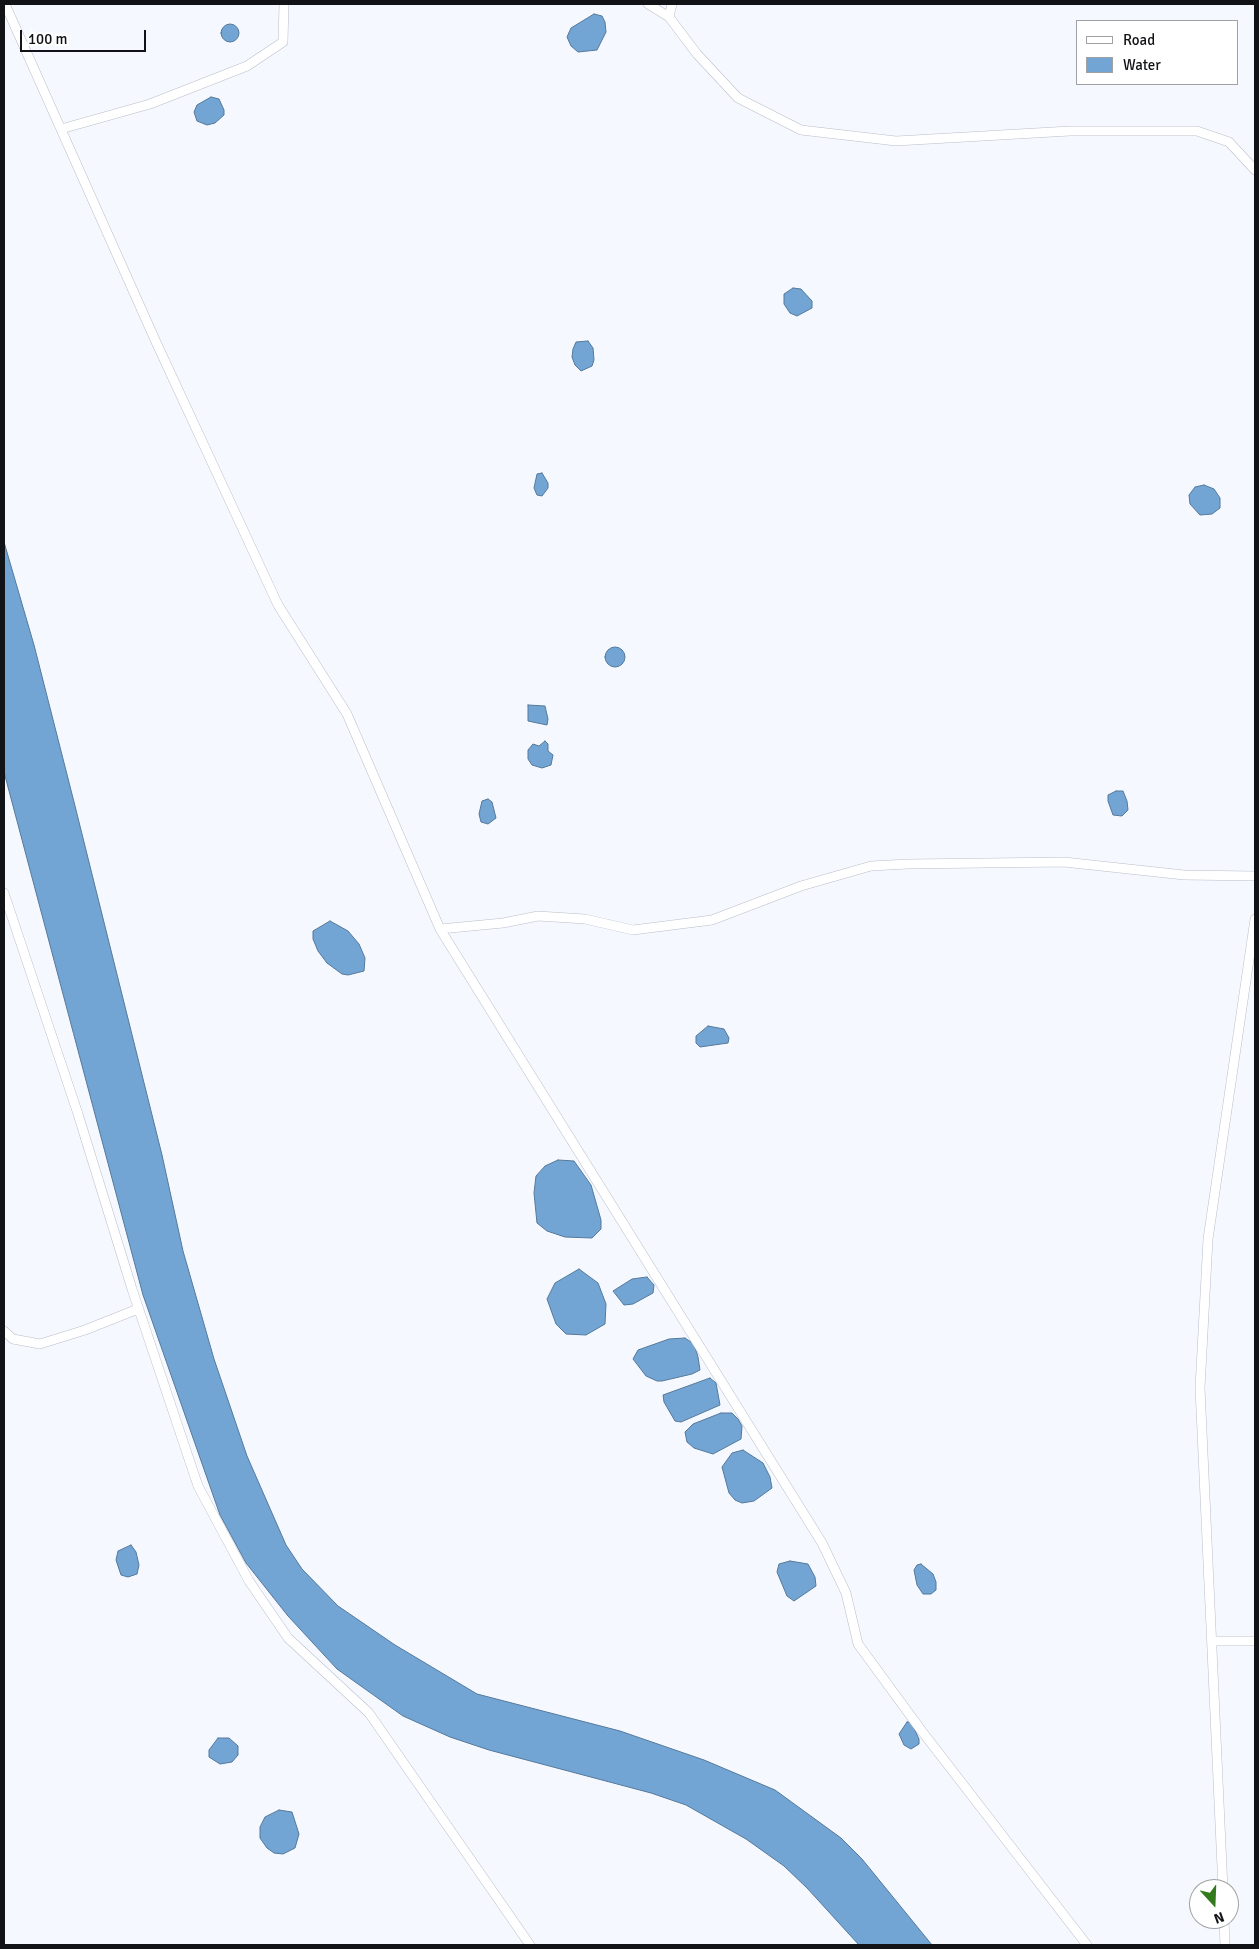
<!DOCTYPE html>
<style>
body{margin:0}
#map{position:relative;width:1259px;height:1949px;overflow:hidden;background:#f5f8ff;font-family:Signika,sans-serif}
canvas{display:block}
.frame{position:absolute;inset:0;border:5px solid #121317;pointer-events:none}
.legend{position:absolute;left:1076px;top:20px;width:162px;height:65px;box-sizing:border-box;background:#fff;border:1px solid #a0a1a2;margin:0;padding:6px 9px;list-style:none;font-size:15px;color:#121317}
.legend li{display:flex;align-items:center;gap:10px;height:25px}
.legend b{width:25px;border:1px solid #a0a1a2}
.north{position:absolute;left:1189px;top:1879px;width:50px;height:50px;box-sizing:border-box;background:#fff;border:1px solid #a0a1a2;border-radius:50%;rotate:160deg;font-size:14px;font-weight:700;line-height:20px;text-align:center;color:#121317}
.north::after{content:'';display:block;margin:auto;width:18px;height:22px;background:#337a1d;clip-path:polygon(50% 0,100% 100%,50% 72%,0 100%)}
.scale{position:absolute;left:20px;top:30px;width:126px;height:22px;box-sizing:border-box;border:2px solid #121317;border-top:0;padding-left:6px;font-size:15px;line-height:18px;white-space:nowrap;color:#121317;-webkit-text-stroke:4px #fff;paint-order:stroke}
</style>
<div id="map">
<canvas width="1259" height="1949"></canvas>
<div class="frame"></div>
<ul class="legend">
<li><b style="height:6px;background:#fff"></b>Road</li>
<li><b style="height:14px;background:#72a5d4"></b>Water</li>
</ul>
<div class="north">N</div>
<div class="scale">100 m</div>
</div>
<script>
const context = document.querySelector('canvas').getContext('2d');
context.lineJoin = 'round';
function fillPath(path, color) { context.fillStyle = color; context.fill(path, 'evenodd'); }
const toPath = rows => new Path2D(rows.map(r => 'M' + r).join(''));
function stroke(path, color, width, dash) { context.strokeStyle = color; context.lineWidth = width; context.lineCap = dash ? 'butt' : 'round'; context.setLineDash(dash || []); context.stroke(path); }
const water = toPath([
 [594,14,602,16,605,22,606,32,597,50,578,52,571,46,567,37,571,28,594,14],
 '221 33a9 9 0 1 1 18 0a9 9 0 1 1-18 0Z',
 [211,97,219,99,224,110,224,115,215,123,207,125,197,121,194,112,197,105,211,97],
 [793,288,801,289,812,301,812,308,797,316,790,313,784,304,784,294,793,288],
 [588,341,593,348,594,360,592,366,581,371,575,365,572,357,573,349,576,342,588,341],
 [542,473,548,483,548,488,542,496,537,495,534,488,537,474,542,473],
 [1204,485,1214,489,1220,498,1220,508,1212,514,1200,515,1190,504,1189,495,1195,487,1204,485],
 [4,542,34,645,74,802,162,1155,183,1251,214,1359,247,1456,286,1545,302,1569,338,1606,395,1645,477,1694,620,1731,704,1760,775,1790,841,1838,862,1859,932,1945,859,1945,807,1888,784,1866,746,1839,686,1805,651,1793,489,1750,450,1737,403,1716,337,1669,288,1616,246,1563,220,1515,143,1295,4,772,4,542],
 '605 657a10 10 0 1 1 20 0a10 10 0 1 1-20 0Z',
 [528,705,545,706,548,719,547,725,528,721,528,705],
 [545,741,548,744,548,751,553,755,551,765,542,768,532,765,528,759,528,750,533,744,539,746,545,741],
 [1116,791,1123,791,1127,801,1128,810,1122,816,1113,815,1108,801,1108,795,1116,791],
 [488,799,492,802,496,818,488,824,481,822,479,814,482,801,488,799],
 [330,921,348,931,359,944,365,958,364,971,348,975,342,974,327,963,318,951,313,939,313,931,330,921],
 [708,1026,724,1029,729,1038,728,1043,700,1047,696,1043,696,1036,708,1026],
 [558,1160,574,1161,591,1185,601,1220,601,1229,592,1238,565,1237,547,1231,537,1223,534,1193,536,1176,545,1166,558,1160],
 [579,1269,598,1283,606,1304,605,1324,586,1335,566,1334,556,1324,547,1299,555,1283,579,1269],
 [647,1277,654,1285,653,1293,633,1304,624,1305,613,1291,632,1279,647,1277],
 [685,1338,694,1344,698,1357,700,1370,692,1374,662,1381,657,1381,646,1376,633,1359,638,1350,669,1339,685,1338],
 [710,1378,716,1383,720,1405,681,1422,675,1421,664,1402,663,1395,710,1378],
 [721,1413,732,1413,738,1419,742,1426,741,1439,713,1454,694,1448,687,1442,685,1432,693,1424,721,1413],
 [743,1450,763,1463,770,1477,772,1488,754,1501,742,1503,735,1500,729,1493,722,1467,732,1453,743,1450],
 [131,1545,136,1552,139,1565,137,1574,128,1577,121,1575,116,1560,118,1551,131,1545],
 [790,1561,808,1564,815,1577,816,1586,794,1601,787,1596,777,1572,779,1564,790,1561],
 [921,1564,933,1574,936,1582,936,1590,931,1594,923,1594,917,1585,914,1570,917,1565,921,1564],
 [907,1722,911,1722,919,1739,919,1744,911,1749,904,1745,899,1734,907,1722],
 [218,1738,229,1738,238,1746,238,1755,232,1762,220,1764,209,1757,209,1750,218,1738],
 [279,1810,292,1812,299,1834,295,1848,283,1854,274,1853,267,1848,260,1838,260,1827,265,1817,279,1810]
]);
const minor = toPath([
 [5,4,156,342,278,605,347,714,440,929,822,1543,846,1593,858,1644,921,1730,1087,1945],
 [648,4,669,17,697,54,738,98,801,130,896,141,1070,131,1197,131,1229,142,1255,170],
 [669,17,672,4],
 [61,129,150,104,247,66,283,42,284,4],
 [4,893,78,1114,132,1289,198,1486,249,1581,288,1638,369,1713,530,1945],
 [440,929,503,923,538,916,585,919,633,930,712,920,801,886,871,866,908,864,1064,862,1184,875,1255,876],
 [4,1331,13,1339,40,1344,85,1330,138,1309],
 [1214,1641,1255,1641],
 [1223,1889,1200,1388,1208,1239,1255,919],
 [1224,1919,1225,1945]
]);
fillPath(water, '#72a5d4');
stroke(water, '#55799b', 1);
stroke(minor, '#babec9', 10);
stroke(minor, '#fff', 9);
</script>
